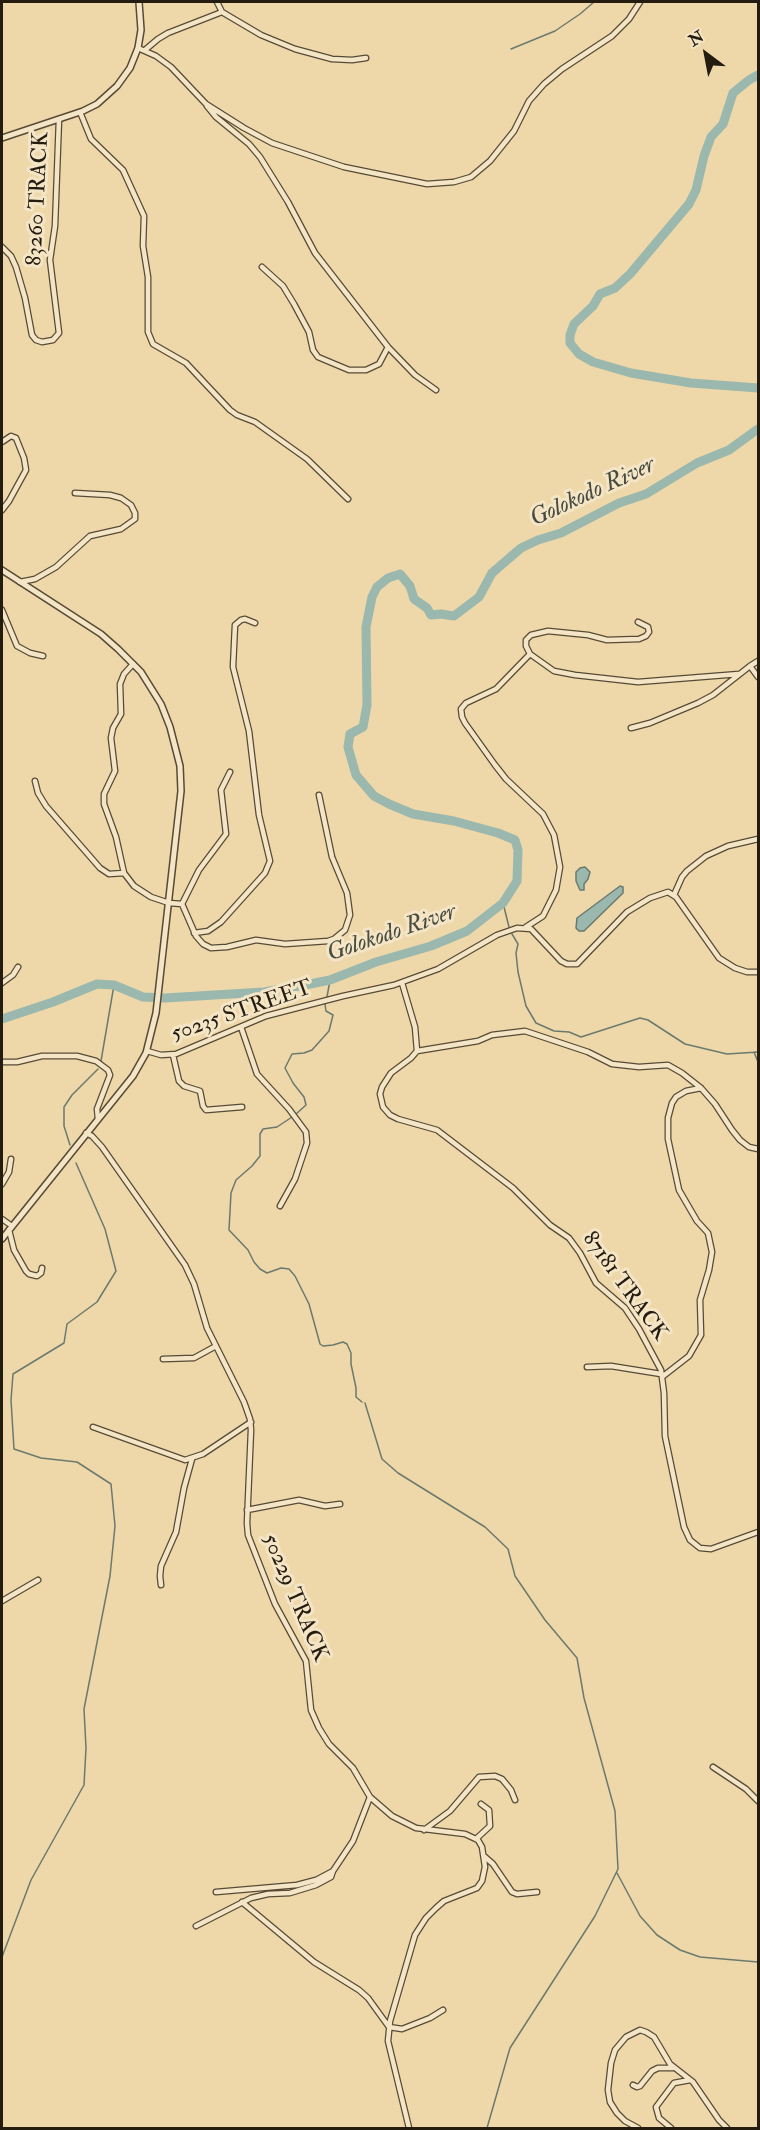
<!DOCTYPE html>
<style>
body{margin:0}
#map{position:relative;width:760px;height:2130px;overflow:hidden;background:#eed7a8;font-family:"IM FELL Double Pica",serif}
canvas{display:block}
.frame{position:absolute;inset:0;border:3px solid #251c10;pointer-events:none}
.north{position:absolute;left:676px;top:24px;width:60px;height:60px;-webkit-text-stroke:4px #f4e5c6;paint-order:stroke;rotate:328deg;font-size:16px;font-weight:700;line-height:24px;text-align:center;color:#251c10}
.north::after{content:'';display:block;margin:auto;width:21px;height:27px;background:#251c10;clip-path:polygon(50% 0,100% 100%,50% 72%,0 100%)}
</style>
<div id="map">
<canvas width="760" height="2130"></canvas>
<div class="frame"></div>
<div class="north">N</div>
</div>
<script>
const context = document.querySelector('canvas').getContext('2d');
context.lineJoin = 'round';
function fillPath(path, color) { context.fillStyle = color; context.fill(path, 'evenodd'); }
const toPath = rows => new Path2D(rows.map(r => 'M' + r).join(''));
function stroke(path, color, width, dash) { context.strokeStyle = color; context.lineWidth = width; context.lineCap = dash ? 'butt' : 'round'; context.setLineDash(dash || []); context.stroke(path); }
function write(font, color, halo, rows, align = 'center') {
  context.font = font + ' "IM FELL Double Pica",serif'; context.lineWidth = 6; context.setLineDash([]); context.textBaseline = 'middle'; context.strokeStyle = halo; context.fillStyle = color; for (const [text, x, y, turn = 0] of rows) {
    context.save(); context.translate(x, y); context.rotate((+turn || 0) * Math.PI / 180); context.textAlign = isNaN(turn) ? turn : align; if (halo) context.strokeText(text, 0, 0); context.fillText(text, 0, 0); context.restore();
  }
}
const water = toPath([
 [585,867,590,872,588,879,584,884,584,890,580,890,576,881,576,872,580,868,585,867],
 [620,886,623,887,623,893,584,931,579,931,576,928,577,918,620,886]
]);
const stream = toPath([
 [511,49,555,31,580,14,594,2],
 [503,903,509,927],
 [512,934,518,944,516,953,518,972,526,1006,536,1023,554,1031,569,1032,581,1037,640,1018,648,1020,685,1044,727,1054,758,1052],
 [327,997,330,980],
 [754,1052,758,1062],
 [101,1061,114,985],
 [296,1114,306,1105,304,1097,293,1083,285,1068,292,1054,304,1053,312,1050,329,1031,333,1015,326,1011,325,1004],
 [292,1117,277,1127,263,1129,260,1134,260,1156,252,1166,236,1180,231,1193,229,1230,248,1250,254,1262,260,1269,267,1273,281,1268,289,1269,295,1276,309,1304,320,1344,323,1346,333,1345,343,1342,347,1344,351,1353,351,1364,356,1388,356,1397,362,1402],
 [70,1145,64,1126,64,1107,72,1095,98,1069],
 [365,1403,382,1459,398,1473,485,1527,508,1549,515,1576,545,1620,577,1658,584,1698,615,1811,618,1869,595,1916,510,2048,487,2128],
 [617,1873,640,1916,657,1935,680,1950,700,1957,758,1962],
 [2,1957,31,1880,84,1785,86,1748,84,1709,110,1576,115,1526,111,1484,77,1462,41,1458,14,1449,11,1400,13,1374,64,1343,67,1324,97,1302,116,1271,105,1229,76,1163]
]);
const river = toPath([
 [758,75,749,80,733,93,723,124,711,137,704,156,696,190,689,204,630,274,615,288,600,294,593,306,574,324,570,335,570,343,579,354,593,362,631,373,691,383,758,388],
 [2,1019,53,1002,97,984,114,985,143,997,165,998,264,992,305,985,330,980,376,962,431,946,467,931,503,903,517,881,518,850,515,840,498,833,454,821,413,814,389,804,374,796,356,775,348,747,350,734,363,727,367,705,366,627,372,597,377,587,388,578,400,574,410,586,414,599,427,608,431,615,441,614,454,616,479,597,492,573,521,548,538,540,561,533,619,503,646,494,697,463,729,450,758,429]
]);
const minor = toPath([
 [217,2,222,12],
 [138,48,156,56,171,67,206,104,244,128,272,143,344,167,427,184,454,182,471,177,490,161,514,131,529,101,544,84,562,69,612,36,629,19,640,2],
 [145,50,158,39,168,33,222,12,261,35,295,49,332,59,352,60,366,58],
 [207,106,216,117,249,144,260,157,288,202,315,253,388,347,415,375,436,390],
 [80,112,91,139,123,170,144,216,143,246,148,277,148,332,153,344,186,363,230,410,237,415,255,422,307,459,348,499],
 [2,247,11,256,16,267,25,298,32,335,36,340,42,342,53,340,59,333,50,260,55,226,59,119],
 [262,267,283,286,294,304,309,332,313,350,318,357,349,370,366,370,379,364,388,347],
 [2,442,11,436,16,438,24,458,26,470,9,501,2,510],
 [20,582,35,579,56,567,90,536,121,529,135,519,135,513,131,505,121,498,110,495,75,493],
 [2,610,17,646,30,653,43,656],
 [638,622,648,627,649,632,646,636,639,639,607,640,588,635,548,631,531,635,526,640,526,646,530,654,554,671,575,675,638,682,739,674],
 [758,661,750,666,758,677],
 [133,664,124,674,120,684,121,714,113,728,111,738,115,771,104,794,104,804,116,837,124,873,134,886,151,897,169,903,182,904,196,936,203,944,211,948,227,947,256,940,285,944,328,941,334,939,345,930,350,915,347,893,332,857,319,795],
 [631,728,650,723,698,703,713,695,750,666],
 [35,781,38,793,46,806,100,868,109,874,124,873],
 [674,895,682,877,687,871,706,856,728,846,758,839],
 [182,904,199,870,226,834,221,790,230,772],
 [526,927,543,916,556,890,560,867,554,835,543,814,506,779,495,765,465,723,462,717,461,709,466,703,496,689,530,654],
 [194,933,208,931,221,922,265,873,270,861,259,815,249,731,233,667,235,625,241,620,245,619,255,623],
 [2,983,13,975,18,967],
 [402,983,415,1027,417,1051,411,1058,391,1073,382,1087,380,1094,383,1107,390,1115,398,1119,437,1130,513,1188,550,1225,569,1238,580,1253,596,1283,625,1308,639,1329,661,1370,664,1393,665,1436,684,1527,690,1540,700,1548,711,1549,758,1532],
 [241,1027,257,1074,289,1109,306,1132,307,1143,295,1179,280,1206],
 [147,1051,161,1055,176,1054,266,1016,343,996,394,985,438,969,497,935,517,928,531,929,561,961,567,964,577,964,627,912,650,898,668,892,676,897,719,958,735,968,747,972,758,972],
 [417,1051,478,1041,492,1035,525,1031,588,1052,612,1064,639,1067,668,1065,682,1073,701,1088,715,1104,732,1130,740,1140,749,1147,758,1149],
 [173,1055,179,1081,184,1086,200,1091,203,1106,206,1110,242,1107],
 [2,1062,17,1062,42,1056,77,1056,96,1061,108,1070,110,1075,97,1109,98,1119],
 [86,1133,92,1136,102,1147,185,1265,194,1284,207,1328,244,1402,250,1419,251,1430,247,1523,248,1535,275,1604,306,1661,311,1710,319,1728,329,1744,353,1768,370,1797,392,1816,416,1828,465,1834,478,1840,482,1847,485,1867,482,1881,477,1888,444,1901,436,1908,426,1918,415,1935,390,2021,388,2041,409,2128],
 [2,1184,9,1172,11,1159],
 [2,1219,12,1226],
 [9,1230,14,1250,26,1271,29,1274,37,1276,41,1273,42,1268],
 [163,1359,194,1358,216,1346],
 [587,1367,611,1366,661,1374],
 [662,1377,689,1356,701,1335,700,1300,709,1270,712,1252,708,1233,697,1221,679,1190,668,1139,668,1118,672,1103,676,1097,686,1091,701,1088],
 [93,1427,185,1460,203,1454,251,1422],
 [247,1510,299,1500,325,1506,340,1504],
 [161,1585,160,1576,161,1566,176,1532,184,1488,192,1459],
 [2,1601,38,1580],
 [713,1767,746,1789,758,1801],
 [424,1830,450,1811,479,1777,495,1776,502,1779,511,1790,515,1800],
 [476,1839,490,1826,489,1810,481,1804],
 [485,1857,493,1864,512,1892,517,1894,537,1892],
 [216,1892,297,1885,316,1880,333,1871,353,1841,370,1797],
 [242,1902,314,1962,359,1990,368,1998,389,2027,402,2029,430,2018,443,2010],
 [196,1926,251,1898,268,1894,290,1893,316,1885,331,1877,333,1871],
 [633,2085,637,2087,640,2086,652,2071,658,2068,673,2068],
 [638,2128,625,2121,617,2113,610,2102,608,2090,611,2063,615,2050,626,2037,640,2030,646,2032,654,2037,670,2064,693,2082,719,2120,727,2128],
 [671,2128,659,2118,656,2107,674,2083,690,2080]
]);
const tertiary = toPath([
 [2,138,83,111,97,104,117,86,130,68,138,48,141,30,139,2],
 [2,570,101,634,118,649,141,672,161,704,170,727,180,766,181,791,156,1013,146,1053,133,1076,2,1239]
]);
const streetNames = [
 ["83260 TRACK",39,199,-87],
 ["50235 STREET",242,1012,-19],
 ["87181 TRACK",624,1287,54],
 ["50229 TRACK",294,1598,67]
];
const waterNames = [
 ["Golokodo River",593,493,-25],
 ["Golokodo River",392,934,-19]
];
fillPath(water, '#9ab8ad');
stroke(water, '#6b7a6e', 1.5);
stroke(stream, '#6b7a6e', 1.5);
stroke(river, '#9ab8ad', 9);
stroke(minor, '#574b36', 7);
stroke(tertiary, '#574b36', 8);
stroke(minor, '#f4e5c6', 4.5);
stroke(tertiary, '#f4e5c6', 5);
write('22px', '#251c10', '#f4e5c6', streetNames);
write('italic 24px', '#484b3f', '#f4e5c6', waterNames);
</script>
